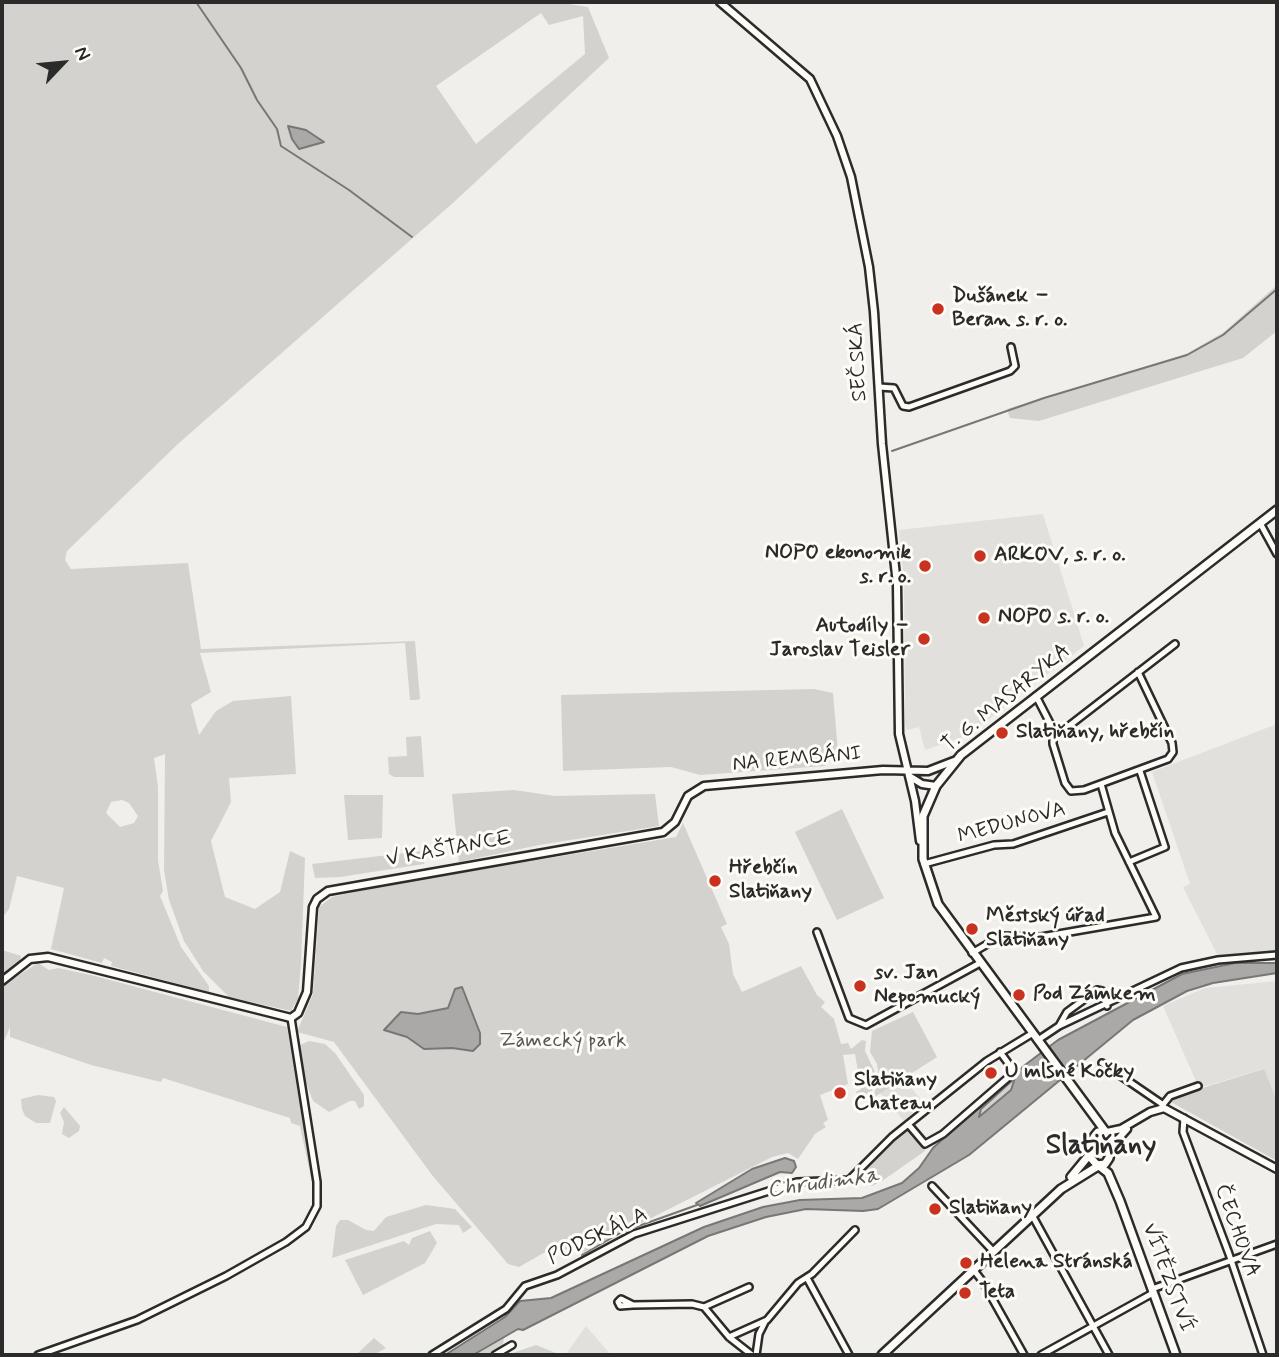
<!DOCTYPE html>
<meta charset="utf-8">
<style>
body{margin:0}
#map{position:relative;width:1279px;height:1357px;overflow:hidden;background:#f0efeb;font-family:Mynerve,sans-serif}
canvas{display:block}
.frame{position:absolute;inset:0;border:4px solid #2b2b2b;pointer-events:none}
.north{position:absolute;left:28px;top:28px;width:70px;height:70px;-webkit-text-stroke:5px #fdfcf7;paint-order:stroke;rotate:64deg;font-size:19px;font-weight:700;line-height:28px;text-align:center;color:#2b2b2b}
.north::after{content:'';display:block;margin:auto;width:24px;height:32px;background:#2b2b2b;clip-path:polygon(50% 0,100% 100%,50% 72%,0 100%)}
</style>
<div id="map">
<canvas width="1279" height="1357"></canvas>
<div class="frame"></div>
<div class="north">N</div>
</div>
<script>
const context = document.querySelector('canvas').getContext('2d');
context.lineJoin = 'round';
function fillPath(path, color) { context.fillStyle = color; context.fill(path, 'evenodd'); }
const toPath = rows => new Path2D(rows.map(r => 'M' + r).join(''));
function stroke(path, color, width, dash) { context.strokeStyle = color; context.lineWidth = width; context.lineCap = dash ? 'butt' : 'round'; context.setLineDash(dash || []); context.stroke(path); }
function write(font, color, halo, rows, align = 'center') {
  context.font = font + ' Mynerve,sans-serif'; context.lineWidth = 6; context.setLineDash([]); context.textBaseline = 'middle'; context.strokeStyle = halo; context.fillStyle = color; for (const [text, x, y, turn = 0] of rows) {
    context.save(); context.translate(x, y); context.rotate((+turn || 0) * Math.PI / 180); context.textAlign = isNaN(turn) ? turn : align; if (halo) context.strokeText(text, 0, 0); context.fillText(text, 0, 0); context.restore();
  }
}
const built = toPath([
 [1043,514,1084,646,977,728,963,737,925,750,919,727,907,730,905,724,904,582,899,530],
 [1277,724,1277,953,1219,958,1183,887,1190,884,1152,772],
 [1277,981,1277,1101,1263,1069,1199,1088,1163,1006,1205,988],
 [904,1078,924,1104,904,1121,880,1093],
 [586,1326,611,1355,566,1354]
]);
const green = toPath([
 [2,2,556,2,588,7,609,58,454,202,179,443,67,551,65,560,71,569,188,563,201,649,415,641,420,699,417,700,410,700,405,643,200,653,211,692,191,704,199,735,216,711,233,701,291,696,296,774,229,778,231,802,211,841,225,897,255,909,280,892,290,851,305,858,301,963,298,999,291,1011,229,997,203,971,184,941,169,900,164,870,165,754,154,758,158,787,158,860,163,891,160,896,181,947,209,986,209,992,111,966,112,962,104,958,102,963,51,949,64,888,17,876,9,909,2,918,2,935],
 [541,13,549,25,583,16,585,54,476,144,436,86],
 [122,800,129,803,138,816,134,823,120,827,106,813,111,802],
 [1277,285,1277,331,1243,358,1039,421,1010,418,1007,409,1186,354,1224,332],
 [814,689,833,693,838,752,825,766,700,775,671,767,563,771,561,695],
 [421,736,424,777,394,777,389,774,388,757,407,756,406,737],
 [514,790,555,796,655,794,659,826,539,845,459,862,452,794],
 [344,795,383,795,382,838,348,840],
 [842,809,884,898,837,920,795,832],
 [683,823,727,924,721,927,729,944,733,974,742,992,801,966,817,995,825,1002,821,1007,834,1019,841,1044,848,1043,851,1049,862,1040,866,1041,865,1051,875,1072,872,1091,859,1101,856,1092,861,1089,855,1054,843,1055,848,1084,820,1095,828,1120,823,1123,826,1127,815,1134,798,1159,788,1153,772,1157,582,1253,578,1246,568,1250,554,1247,519,1267,508,1264,432,1175,334,1042,297,1032,313,994,319,907,332,897,388,885,676,837],
 [422,851,426,856,424,864,340,877,315,878,312,864],
 [2,950,21,956,20,961,2,974],
 [38,963,49,970,58,968,91,975,287,1027,315,1197,300,1126,291,1123,290,1118,163,1078,161,1082,91,1065,10,1037,10,1027,2,1046,2,986],
 [913,1012,937,1057,873,1098,879,1078,877,1064,870,1052,872,1031],
 [309,1041,325,1044,335,1053,364,1095,364,1106,359,1109,355,1101,350,1101,329,1112,313,1101,305,1080,300,1045],
 [1264,1069,1277,1101,1277,1161,1171,1102,1173,1097],
 [1015,1078,1017,1082,1011,1090,979,1117,981,1109],
 [38,1095,54,1097,56,1101,50,1123,36,1123,25,1116,22,1109,21,1099],
 [64,1107,80,1126,79,1131,69,1138,62,1134,64,1122,60,1113],
 [907,1128,925,1151,882,1181,872,1186,865,1184,860,1175],
 [426,1205,455,1209,472,1227,463,1233,459,1225,436,1224,332,1258,336,1226,340,1220,348,1220,366,1230,374,1231,386,1217],
 [430,1231,437,1243,425,1263,363,1295,345,1260,404,1241,409,1245,412,1238],
 [504,1337,503,1345,487,1355,473,1355],
 [374,1338,386,1348,373,1355,356,1355],
 [536,1345,561,1355,507,1355]
]);
const water = toPath([
 [288,126,306,130,324,142,299,149,292,139,288,126],
 [1235,963,1277,963,1277,973,1213,983,1187,991,1133,1020,969,1155,878,1209,863,1211,806,1209,766,1217,708,1236,523,1330,518,1329,473,1355,445,1355,505,1317,520,1301,551,1298,704,1227,763,1207,800,1200,862,1198,902,1183,919,1168,933,1148,1025,1065,1058,1040,1182,974,1235,963],
 [1015,1078,1011,1090,979,1117,981,1109,1015,1078],
 [462,987,480,1033,480,1044,473,1051,452,1048,424,1049,407,1037,384,1030,401,1012,418,1014,448,1008,455,989,462,987],
 [785,1158,794,1161,796,1167,792,1173,780,1172,700,1206,696,1203,752,1169,785,1158]
]);
const stream = toPath([
 [196,2,241,68,257,100,277,129,281,146,349,190,412,237],
 [892,451,1044,398,1187,355,1223,335,1277,289],
 [582,1255,622,1232,697,1205]
]);
const minor = toPath([
 [879,387,894,388,903,406,909,407,1010,371,1015,366,1011,347],
 [1260,523,1277,554],
 [1036,696,1053,729],
 [1053,729,1053,744,1065,783,1071,791,1084,790,1168,759,1173,752,1172,743,1138,672],
 [1053,729,1065,729,1175,644],
 [1129,862,1165,847,1140,771],
 [924,864,994,845,1013,844,1108,812],
 [817,932,849,1018,866,1025,980,963],
 [972,953,1001,936,1041,937,1156,917,1115,833,1101,784],
 [1059,1026,1067,1012,1097,990,1102,991,1107,1006],
 [1038,1040,1059,1026,1181,968,1218,960,1277,955],
 [1102,1063,1162,1104],
 [1162,1106,1170,1096,1198,1086],
 [1184,1118,1183,1132,1229,1254,1263,1355],
 [908,1124,925,1144,943,1134,1010,1076,1011,1067,1000,1052],
 [932,1186,993,1251],
 [1032,1215,1109,1355],
 [973,1269,983,1282,1024,1355],
 [807,1278,849,1355],
 [749,1287,704,1307,729,1337,767,1320,798,1283,812,1274,855,1230],
 [1152,1289,1277,1244],
 [633,1305,620,1306,618,1302,621,1299,633,1305,692,1304,704,1307],
 [729,1337,752,1355],
 [38,1355,137,1320,226,1276,286,1242,306,1227,317,1206,317,1182,291,1018],
 [432,1355,506,1309,525,1286,557,1275,634,1234,797,1182,849,1180,892,1137,987,1061,1033,1033],
 [495,1355,512,1345],
 [756,1355,759,1334,765,1322],
 [1041,1355,1153,1293]
]);
const tertiary = toPath([
 [720,2,810,79,837,136,851,177,869,267,874,312,882,444,897,585,899,734,915,801,920,841],
 [909,776,922,784,936,786],
 [2,981,30,959,48,957,291,1018,298,1013,307,992,313,907,317,899,328,891,663,832,675,822,688,796,704,786,883,770,928,771,954,761],
 [1107,1132,1121,1129,1150,1112,1164,1108,1277,1169],
 [1111,1147,1127,1129]
]);
const secondary = toPath([
 [1105,1131,938,904,923,859,923,816,936,786,961,755,1277,510],
 [1105,1131,1112,1139,1109,1158,1105,1164,1097,1165,1090,1157,1094,1137,1098,1132,1105,1131],
 [1099,1166,1108,1173,1120,1201,1176,1355],
 [1071,1177,1090,1154],
 [882,1355,1061,1189,1098,1166]
]);
const markers = [
 [938,309,7,"#c8321e"],
 [980,556,7,"#c8321e"],
 [925,566,7,"#c8321e"],
 [984,618,7,"#c8321e"],
 [924,639,7,"#c8321e"],
 [1002,733,7,"#c8321e"],
 [715,881,7,"#c8321e"],
 [972,929,7,"#c8321e"],
 [860,986,7,"#c8321e"],
 [1019,995,7,"#c8321e"],
 [991,1073,7,"#c8321e"],
 [840,1093,7,"#c8321e"],
 [935,1209,7,"#c8321e"],
 [966,1263,7,"#c8321e"],
 [965,1293,7,"#c8321e"]
];
const poiNames = [
 ["Dušánek –",952,297],
 ["Beran s. r. o.",952,321],
 ["NOPO ekonomik",911,554,"right"],
 ["s. r. o.",911,578,"right"],
 ["ARKOV, s. r. o.",994,556],
 ["NOPO s. r. o.",998,618],
 ["Autodíly –",910,627,"right"],
 ["Jaroslav Teisler",910,651,"right"],
 ["Slatiňany, hřebčín",1016,733],
 ["Hřebčín",729,869],
 ["Slatiňany",729,893],
 ["Městský úřad",986,917],
 ["Slatiňany",986,941],
 ["sv. Jan",874,974],
 ["Nepomucký",874,998],
 ["Pod Zámkem",1033,995],
 ["U mlsné Kočky",1005,1073],
 ["Slatiňany",854,1081],
 ["Chateau",854,1105],
 ["Slatiňany",949,1209],
 ["Helena Stránská",980,1263],
 ["Teta",979,1293]
];
const streetNames = [
 ["SEČSKÁ",859,362,-93],
 ["T. G. MASARYKA",1007,699,-39],
 ["NA REMBÁNI",797,760,-5],
 ["MEDUNOVA",1012,824,-15],
 ["V KAŠTANCE",449,850,-10],
 ["ČECHOVA",1236,1231,70],
 ["PODSKÁLA",598,1237,-25],
 ["VÍTĚZSTVÍ",1167,1278,70]
];
const parkNames = [
 ["Zámecký park",563,1042]
];
const waterNames = [
 ["Chrudimka",823,1184,-8]
];
const districtNames = [
 ["Slatiňany",1101,1147]
];
fillPath(built, '#e1e0dc');
fillPath(green, '#d3d2cf');
fillPath(water, '#aaa9a7');
stroke(water, '#777775', 2);
stroke(stream, '#777775', 2);
stroke(minor, '#2b2b2b', 10);
stroke(tertiary, '#2b2b2b', 11);
stroke(secondary, '#2b2b2b', 12);
stroke(minor, '#fdfcf7', 5);
stroke(tertiary, '#fdfcf7', 6);
stroke(secondary, '#fdfcf7', 7);
for (const [x, y, r, color] of markers) { const dot = new Path2D(); dot.arc(x, y, r, 0, 2 * Math.PI); context.fillStyle = color; context.fill(dot); stroke(dot, '#fdfcf7', 2.5); }
write('bold 21px', '#2b2b2b', '#fdfcf7', poiNames, 'left');
write('21px', '#2b2b2b', '#fdfcf7', streetNames);
write('21px', '#555554', '#fdfcf7', parkNames);
write('italic 23px', '#575756', '#fdfcf7', waterNames);
write('bold 28px', '#2b2b2b', '#fdfcf7', districtNames);
</script>
